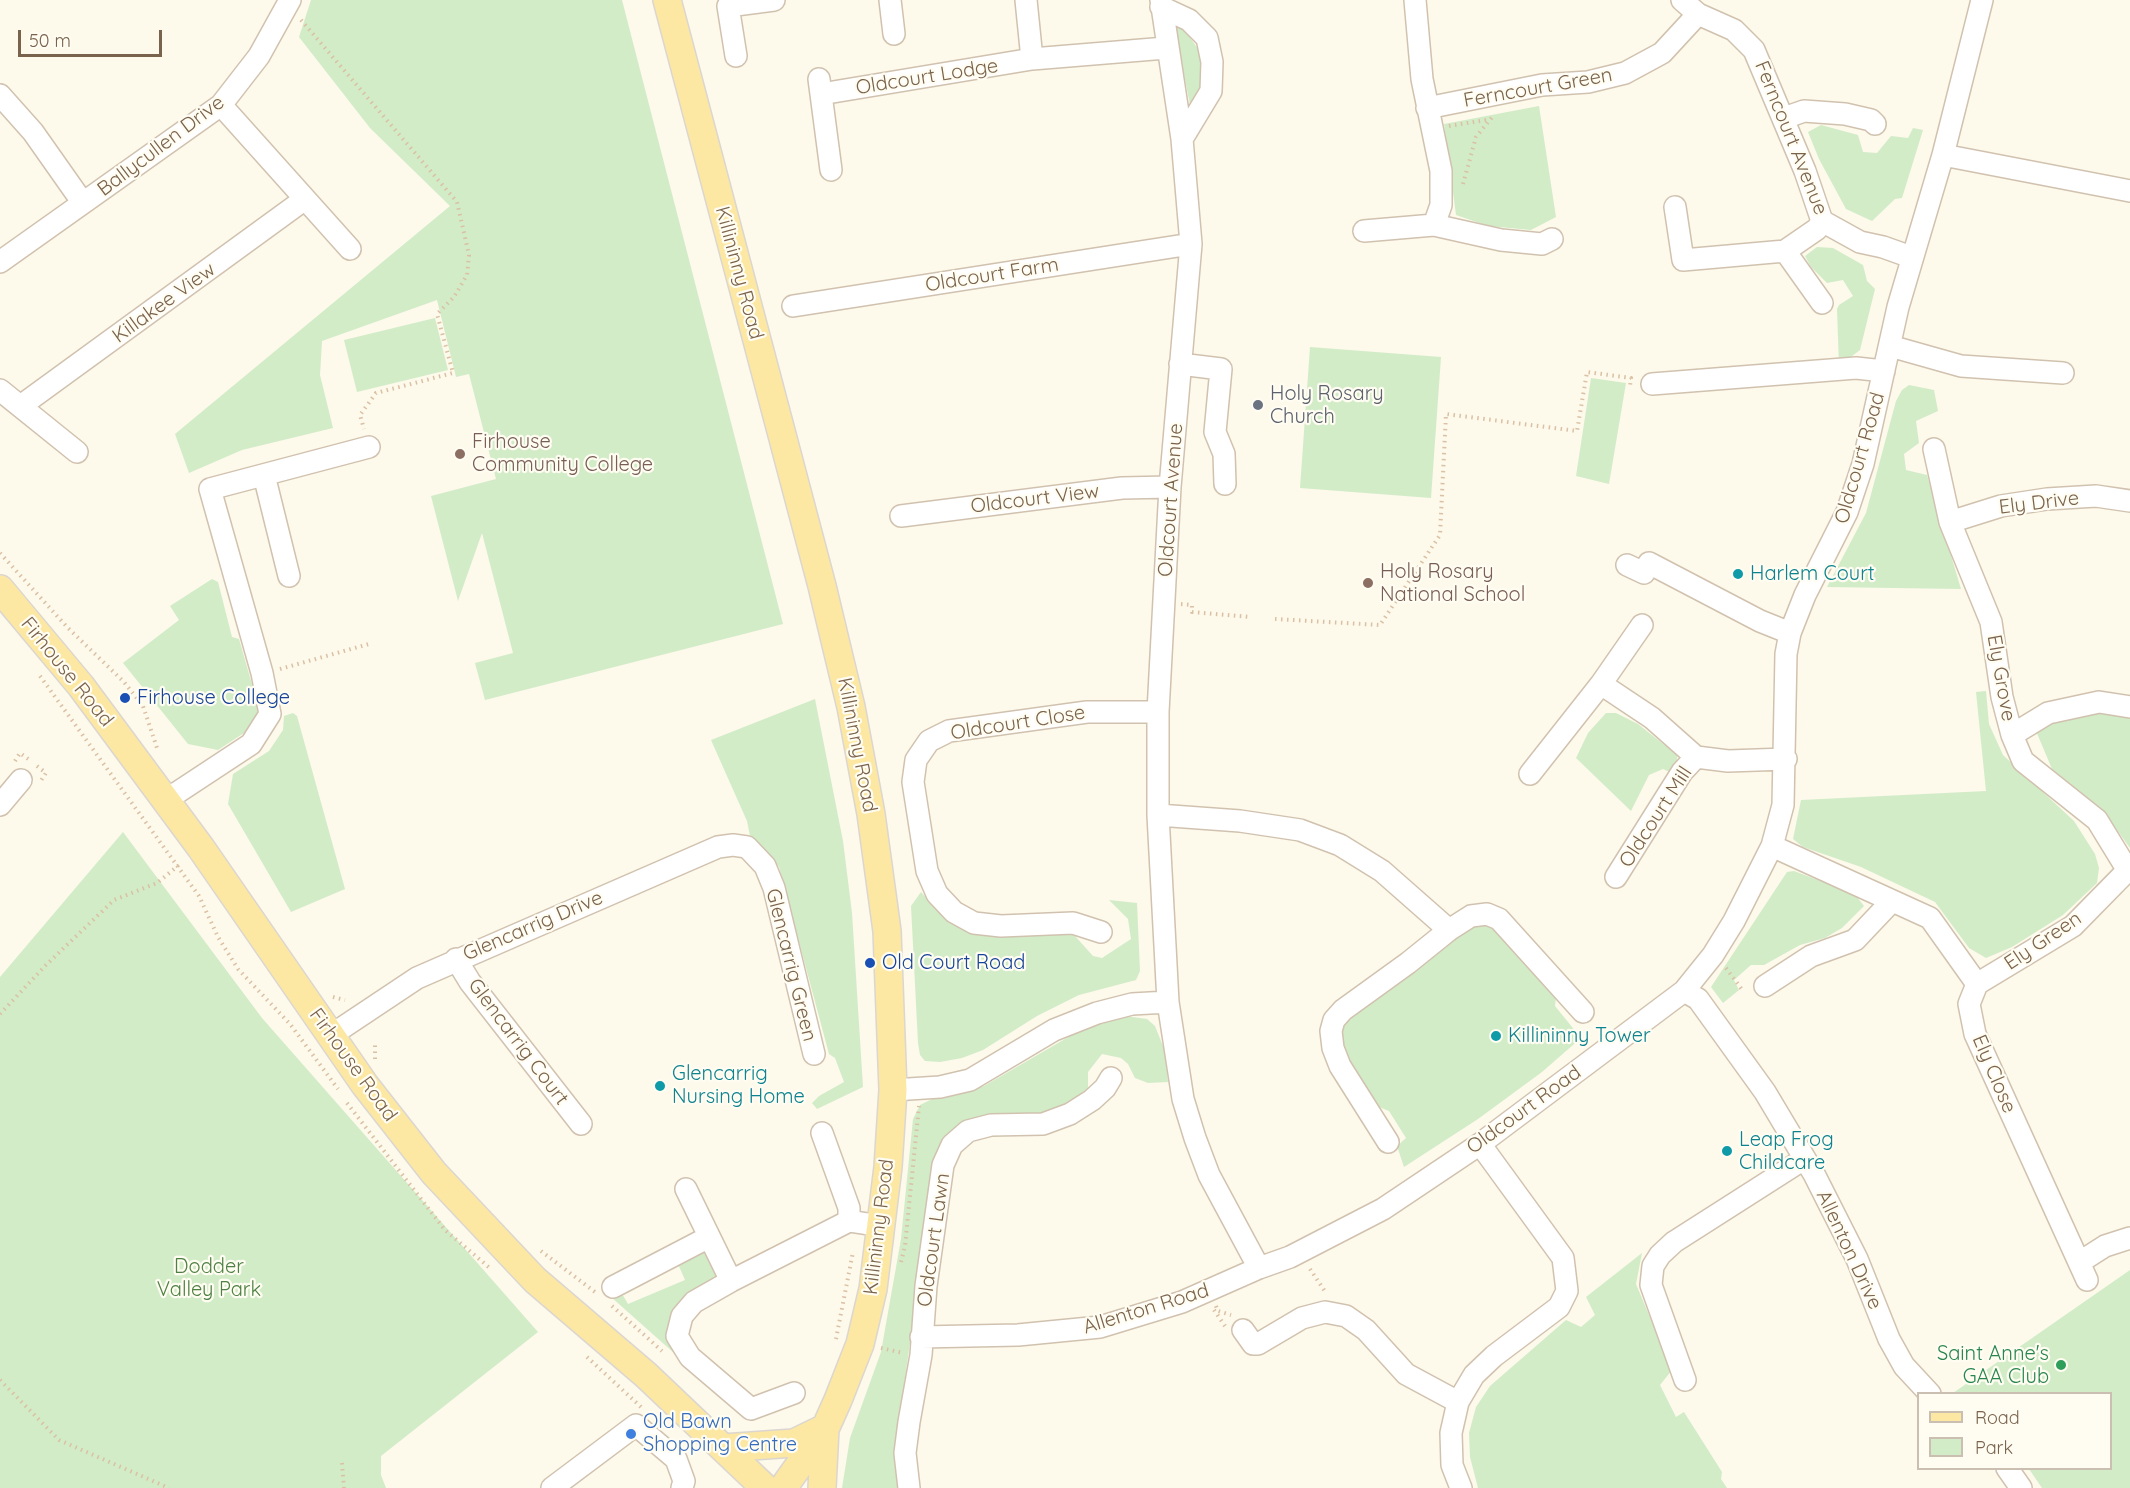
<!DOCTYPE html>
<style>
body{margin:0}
#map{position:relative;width:2130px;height:1488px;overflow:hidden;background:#fdf9eb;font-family:Quicksand,sans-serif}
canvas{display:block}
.legend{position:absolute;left:1917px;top:1392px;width:195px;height:78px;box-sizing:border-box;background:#fffcf2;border:2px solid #cabfb0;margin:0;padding:8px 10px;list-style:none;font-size:18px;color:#7a634c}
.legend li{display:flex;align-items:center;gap:12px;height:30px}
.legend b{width:30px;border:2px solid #cabfb0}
.scale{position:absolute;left:18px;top:30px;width:144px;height:27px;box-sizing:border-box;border:3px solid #7a634c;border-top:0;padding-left:8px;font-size:18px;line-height:21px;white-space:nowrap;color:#7a634c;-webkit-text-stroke:4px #fffcf2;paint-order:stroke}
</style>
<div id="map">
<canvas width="2130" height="1488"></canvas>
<ul class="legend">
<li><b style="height:8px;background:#fce8a3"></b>Road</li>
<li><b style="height:16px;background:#d2ecc8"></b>Park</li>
</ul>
<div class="scale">50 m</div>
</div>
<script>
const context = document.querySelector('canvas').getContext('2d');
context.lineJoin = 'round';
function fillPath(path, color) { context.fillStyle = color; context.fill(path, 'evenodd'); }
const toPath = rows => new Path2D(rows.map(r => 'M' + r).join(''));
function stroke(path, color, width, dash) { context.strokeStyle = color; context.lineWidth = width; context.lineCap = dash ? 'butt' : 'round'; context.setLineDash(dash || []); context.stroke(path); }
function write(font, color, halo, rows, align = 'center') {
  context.font = font + ' Quicksand,sans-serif'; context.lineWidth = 4.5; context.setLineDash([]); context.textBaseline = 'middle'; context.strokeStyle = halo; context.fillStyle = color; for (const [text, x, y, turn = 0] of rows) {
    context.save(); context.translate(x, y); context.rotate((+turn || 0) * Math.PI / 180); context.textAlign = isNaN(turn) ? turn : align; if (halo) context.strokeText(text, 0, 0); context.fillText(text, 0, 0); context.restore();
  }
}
const green = toPath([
 [311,0,622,0,783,624,485,700,475,663,513,653,482,533,458,601,431,496,496,479,469,374,456,377,437,300,322,341,320,375,333,428,242,450,189,473,175,434,450,206,370,128,299,37],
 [1182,26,1198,49,1206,68,1204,82,1191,110,1175,28],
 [1539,106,1556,217,1531,230,1488,226,1456,215,1444,124],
 [1821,125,1858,135,1863,152,1877,153,1891,136,1908,138,1913,128,1923,130,1902,198,1895,199,1872,221,1846,209,1819,159,1808,132],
 [1817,247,1833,248,1863,265,1867,281,1875,289,1860,350,1839,366,1837,309,1839,305,1853,296,1843,280,1827,283,1811,267,1805,256],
 [435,318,448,370,357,392,344,340],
 [1310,347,1441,357,1431,498,1300,488],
 [1591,378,1626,383,1609,484,1576,476],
 [1909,385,1934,390,1938,411,1916,421,1919,443,1904,454,1906,470,1927,475,1961,589,1827,587,1866,513,1896,401,1902,390],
 [212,579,218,582,232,637,239,639,258,705,257,718,247,731,218,750,188,744,123,663,179,620,170,606],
 [1986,691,1989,724,2003,755,2074,821,2095,854,2099,868,2097,883,2063,915,2012,947,1986,958,1969,948,1935,902,1861,867,1803,847,1793,839,1801,800,1986,791,1976,692],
 [815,699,843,841,852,913,863,1087,817,1109,812,1103,819,1096,844,1082,835,1058,829,1054,779,867,757,841,751,841,747,821,711,740],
 [293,713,297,716,345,889,291,912,228,804,233,774,269,751,283,730,284,716],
 [1606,713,1616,713,1638,724,1677,755,1678,766,1674,774,1663,769,1649,775,1631,811,1576,758,1588,733],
 [2094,713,2130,713,2130,848,2101,808,2052,769,2036,731,2058,720],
 [123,832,262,1018,538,1332,381,1456,381,1475,386,1488,0,1488,0,977],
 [1794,871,1842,889,1857,897,1864,906,1842,928,1825,938,1800,945,1764,965,1751,965,1734,980,1739,990,1723,1003,1711,987,1787,872],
 [921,892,945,919,963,929,985,936,1064,932,1075,936,1093,956,1102,958,1131,939,1128,919,1109,900,1137,903,1140,971,1136,980,1079,995,1037,1016,983,1050,962,1058,940,1062,925,1061,920,1055,918,1043,911,906],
 [1482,923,1493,926,1556,997,1555,1006,1581,1038,1542,1072,1478,1119,1404,1167,1397,1146,1406,1138,1389,1111,1379,1107,1349,1062,1342,1036,1343,1028,1347,1022,1470,928],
 [1125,1016,1147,1019,1155,1026,1165,1051,1168,1082,1148,1083,1135,1078,1128,1064,1121,1058,1102,1054,1088,1072,1088,1089,1084,1097,1047,1114,964,1122,951,1131,942,1143,936,1158,897,1435,895,1460,899,1488,842,1488,850,1438,881,1352,901,1239,913,1119,920,1105,936,1097,960,1094,984,1086,1077,1032],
 [704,1252,716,1277,713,1282,685,1297,670,1316,670,1342,674,1353,611,1297,621,1292,628,1304,685,1280,678,1264],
 [1642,1253,1636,1284,1672,1370,1660,1385,1676,1417,1684,1412,1722,1472,1721,1479,1727,1488,1478,1488,1470,1457,1469,1433,1476,1407,1490,1386,1566,1320,1581,1327,1595,1315,1586,1297],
 [2130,1270,2130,1488,2042,1488,2029,1469,2110,1468,2110,1394,1953,1393]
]);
const path = toPath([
 [301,20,457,202,469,255,467,275,454,297,437,314,453,373,376,393,360,415,364,429],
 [1449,126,1486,120],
 [1463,184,1476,137,1493,116],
 [0,553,68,628,124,682,143,706,157,748],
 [1181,604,1192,605,1192,612,1251,617],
 [1275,619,1380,625,1440,535,1446,414,1577,431,1587,372,1631,378,1630,386,1633,386],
 [280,669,369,644],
 [40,676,199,896,218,937,238,969,290,1024,338,1089],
 [15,761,20,753,31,761],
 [37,766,46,773,40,782],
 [1726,968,1743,991],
 [333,997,345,1000],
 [0,1014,46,965,114,900,157,883,179,865],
 [375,1059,375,1042],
 [347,1103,445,1230,491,1269],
 [541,1251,595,1292],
 [901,1262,905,1246,919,1106],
 [1310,1269,1326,1293],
 [612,1306,662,1351],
 [1216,1306,1218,1311,1231,1315],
 [1214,1310,1225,1326],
 [836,1339,853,1252],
 [881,1348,903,1353],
 [587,1357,641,1407],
 [0,1380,59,1440,169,1488],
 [342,1463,344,1488]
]);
const minor = toPath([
 [890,0,894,34],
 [1026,0,1032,59],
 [1161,0,1182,139,1191,244,1170,487,1158,712,1158,815,1168,1002],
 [1415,0,1422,79,1441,171,1441,205,1434,225],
 [1682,0,1698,14,1734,30,1754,50,1805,171,1822,221,1860,242,1883,247,1911,257],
 [1161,7,1189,20,1207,38,1212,62,1211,91,1182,139],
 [736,56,728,6,774,0],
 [819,79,831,170],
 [821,94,1032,59,1166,48],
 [0,95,33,132,83,203],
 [221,105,350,249],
 [1427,108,1542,85,1588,82,1625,73,1662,53,1698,14],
 [1784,118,1804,111,1845,114,1871,120,1875,124],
 [1943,155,2130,191],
 [1675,207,1683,260,1785,251,1817,229,1822,221],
 [1364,231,1434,225,1501,240,1542,244,1552,239],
 [1785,251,1822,303],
 [0,262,221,105,259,56,290,0],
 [793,306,1191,244],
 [1890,346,1961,366,2063,373],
 [1180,364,1221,369,1215,432,1224,454,1225,484],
 [1652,384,1856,368,1884,371],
 [0,390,77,452],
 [22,405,305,199],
 [1934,449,1950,522,1991,622,2002,697,2012,735,2023,761,2097,820,2127,869],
 [264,475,289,576],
 [901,516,1122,488,1170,487],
 [1950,522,2001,506,2047,499,2096,496,2130,501],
 [1627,565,1644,573,1649,563,1760,621,1790,633],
 [1601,684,1652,718,1696,757,1728,761,1786,759],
 [2012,735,2048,713,2099,702,2130,707],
 [1530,774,1601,684,1642,625],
 [166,800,251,744,270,714,262,673,210,489,369,447],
 [0,805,21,780],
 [1158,815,1240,821,1300,830,1340,845,1382,871,1449,930],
 [1772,846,1930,918,1977,984,1969,1004,1975,1034,2087,1280],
 [1616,877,1682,772,1696,757],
 [1101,932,1073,923,1001,926,974,923,954,912,937,894,927,871,913,782,916,760,929,741,949,731,1087,712,1158,712],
 [456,959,470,982,581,1124],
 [1977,984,2073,926,2130,868],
 [1765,986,1811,956,1855,940,1891,902],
 [1684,991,1698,999,1765,1092,1814,1174,1857,1259,1889,1339,1904,1366,1930,1394],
 [330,1036,417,978,718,847,733,845,747,847,765,866,774,888,814,1054],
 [893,1090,940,1087,970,1080,1054,1030,1097,1013,1132,1004,1168,1002,1183,1099,1195,1138,1209,1175,1259,1268],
 [822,1133,849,1208,849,1221],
 [1388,1142,1340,1066,1333,1048,1331,1031,1334,1020,1343,1010,1408,963,1449,930,1471,916,1487,914,1499,919,1583,1012],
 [686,1189,731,1281],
 [2080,1262,2105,1246,2130,1238],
 [613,1287,709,1237],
 [1243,1330,1253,1344,1258,1344,1302,1318,1325,1312,1346,1316,1366,1330,1406,1374,1458,1402],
 [921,1337,1018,1335,1100,1327,1182,1302,1259,1268,1290,1257,1383,1209,1480,1144,1684,991,1713,955,1734,921,1772,846,1783,805,1786,654,1790,633,1805,595,1847,512,1863,464,1898,307,1943,155,1982,0],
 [1685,1380,1651,1285,1653,1266,1660,1255,1674,1242,1804,1159],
 [794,1393,751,1409,690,1357,677,1336,682,1316,694,1302,731,1281,849,1221,881,1226],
 [2007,1468,2021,1488],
 [552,1488,636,1425,676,1459,684,1481,682,1488],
 [909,1488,905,1453,909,1422,921,1355,926,1286,943,1165,952,1145,968,1131,991,1125,1043,1124,1070,1114,1092,1100,1105,1088,1111,1078],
 [1461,1488,1452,1465,1451,1433,1458,1402,1474,1375,1494,1356,1559,1307,1567,1291,1563,1258,1480,1144]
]);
const major = toPath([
 [667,0,822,586,851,707,871,814,887,931,893,1090,888,1167,873,1289,860,1344,838,1400,825,1429,783,1488],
 [0,589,81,686,201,848,365,1085,434,1173,535,1280,646,1375,765,1488],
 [723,1448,794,1443,823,1429],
 [822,1488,825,1429]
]);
const markers = [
 [1258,405,6,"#6b7280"],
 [460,454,6,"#8d6e63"],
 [1738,574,6,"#0f9aa8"],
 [1368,583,6,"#8d6e63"],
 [125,698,6,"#1a4fb4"],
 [870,963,6,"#1a4fb4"],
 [1496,1036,6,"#0f9aa8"],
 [660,1086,6,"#0f9aa8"],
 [1727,1151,6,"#0f9aa8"],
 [2061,1365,6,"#2e9e5b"],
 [631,1434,6,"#3f7fe0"]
];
const streetNames = [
 ["Oldcourt Lodge",927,77,-9],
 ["Ferncourt Green",1538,88,-10],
 ["Ferncourt Avenue",1791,138,68],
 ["Ballycullen Drive",161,146,-37],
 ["Killininny Road",739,273,75],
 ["Oldcourt Farm",992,275,-9],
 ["Killakee View",164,303,-36],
 ["Oldcourt Road",1860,458,-74],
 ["Oldcourt View",1035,499,-7],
 ["Oldcourt Avenue",1171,500,-86],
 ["Ely Drive",2039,503,-7],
 ["Firhouse Road",67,672,51],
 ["Ely Grove",2001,678,80],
 ["Oldcourt Close",1018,723,-9],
 ["Killininny Road",857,745,79],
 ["Oldcourt Mill",1656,817,-57],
 ["Glencarrig Drive",533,926,-23],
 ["Ely Green",2043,941,-34],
 ["Glencarrig Green",791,965,76],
 ["Glencarrig Court",518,1042,53],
 ["Firhouse Road",353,1065,54],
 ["Ely Close",1994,1074,67],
 ["Oldcourt Road",1524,1110,-36],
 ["Killininny Road",879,1227,-83],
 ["Oldcourt Lawn",934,1240,-82],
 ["Allenton Drive",1849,1250,65],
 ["Allenton Road",1146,1309,-17]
];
const worshipNames = [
 ["Holy Rosary",1270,394],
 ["Church",1270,417]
];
const educationNames = [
 ["Firhouse",472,442],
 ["Community College",472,465],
 ["Holy Rosary",1380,572],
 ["National School",1380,595]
];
const cultureNames = [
 ["Harlem Court",1750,574],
 ["Killininny Tower",1508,1036],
 ["Glencarrig",672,1074],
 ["Nursing Home",672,1097],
 ["Leap Frog",1739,1140],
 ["Childcare",1739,1163]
];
const transitNames = [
 ["Firhouse College",137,698],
 ["Old Court Road",882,963]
];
const parkNames = [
 ["Dodder",209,1267],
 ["Valley Park",209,1290]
];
const leisureNames = [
 ["Saint Anne's",2049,1354],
 ["GAA Club",2049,1377]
];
const shopNames = [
 ["Old Bawn",643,1422],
 ["Shopping Centre",643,1445]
];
fillPath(green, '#d2ecc8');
stroke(minor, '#d1c2af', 24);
stroke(major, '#dcd6d0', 30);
stroke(path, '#dac0a4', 4, [1.5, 4.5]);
stroke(minor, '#fff', 21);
stroke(major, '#fce8a3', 27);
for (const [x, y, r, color] of markers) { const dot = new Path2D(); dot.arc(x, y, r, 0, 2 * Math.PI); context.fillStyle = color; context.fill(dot); stroke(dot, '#fffcf2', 2); }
write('20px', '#7a634c', '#fffcf2', streetNames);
write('20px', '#5b616d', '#fffcf2', worshipNames, 'left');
write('20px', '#785e54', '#fffcf2', educationNames, 'left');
write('20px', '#0d838f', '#fffcf2', cultureNames, 'left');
write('20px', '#164399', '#fffcf2', transitNames, 'left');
write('20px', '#4c8143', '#fffcf2', parkNames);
write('20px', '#27864d', '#fffcf2', leisureNames, 'right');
write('20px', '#366cbe', '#fffcf2', shopNames, 'left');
</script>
